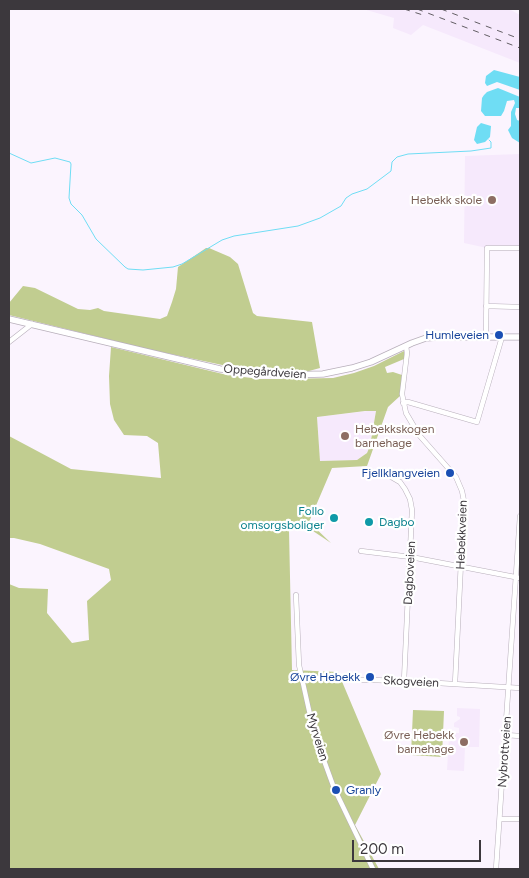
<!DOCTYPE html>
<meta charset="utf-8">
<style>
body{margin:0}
#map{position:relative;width:529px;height:878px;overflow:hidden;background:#fbf4fe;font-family:Figtree,sans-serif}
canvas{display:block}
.frame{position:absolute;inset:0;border:10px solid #3c383d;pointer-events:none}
.scale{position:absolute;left:352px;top:840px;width:129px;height:22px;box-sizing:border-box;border:2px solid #3c383d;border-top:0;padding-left:6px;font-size:15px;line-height:18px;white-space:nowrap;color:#3c383d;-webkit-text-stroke:4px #fff;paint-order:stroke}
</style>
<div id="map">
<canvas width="529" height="878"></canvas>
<div class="frame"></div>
<div class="scale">200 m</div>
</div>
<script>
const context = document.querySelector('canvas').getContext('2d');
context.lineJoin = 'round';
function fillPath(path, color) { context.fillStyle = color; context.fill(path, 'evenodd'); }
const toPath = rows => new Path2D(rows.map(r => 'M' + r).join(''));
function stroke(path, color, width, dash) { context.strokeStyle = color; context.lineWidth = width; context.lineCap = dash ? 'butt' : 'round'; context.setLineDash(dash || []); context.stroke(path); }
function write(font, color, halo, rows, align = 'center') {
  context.font = font + ' Figtree,sans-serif'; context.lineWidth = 4.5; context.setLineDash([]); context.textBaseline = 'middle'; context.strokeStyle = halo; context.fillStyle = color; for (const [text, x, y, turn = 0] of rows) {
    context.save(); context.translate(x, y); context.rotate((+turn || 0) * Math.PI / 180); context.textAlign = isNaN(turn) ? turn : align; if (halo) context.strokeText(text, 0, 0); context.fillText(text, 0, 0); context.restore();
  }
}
const built = toPath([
 [363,9,509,9,520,15,520,63,423,25,411,35,393,28,394,18],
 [520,154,520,248,487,248,464,243,465,156],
 [376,410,370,446,367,453,357,460,320,461,317,417],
 [457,708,480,709,479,747,465,747,464,771,447,770,449,738,454,738,454,733,459,733,459,728,454,727,454,723,460,719,460,717,457,716]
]);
const green = toPath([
 [206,248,209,248,230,257,238,264,253,313,257,316,266,317,312,322,320,368,309,371,285,370,227,366,147,349,9,315,9,303,23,286,35,288,78,309,90,310,98,308,104,311,160,319,167,316,172,302,176,289,178,267],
 [111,347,227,375,260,379,285,379,333,378,354,373,374,366,404,351,404,359,385,367,387,373,393,372,402,375,400,396,388,407,367,466,332,468,309,522,331,543,298,521,290,523,289,530,292,670,338,672,381,774,355,825,379,869,9,869,9,584,19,588,48,589,47,613,72,643,89,640,87,601,111,580,109,569,40,544,14,538,9,538,9,436,71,469,161,478,158,443,147,436,124,435,114,420,110,404,109,376],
 [365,411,376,411,370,446,367,453,357,460,320,461,317,417],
 [413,710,444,711,442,757,411,755]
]);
const water = toPath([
 [494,70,520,77,520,90,497,82,487,86,485,83,486,76],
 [498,88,520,97,520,110,519,108,516,108,515,114,517,120,520,121,520,143,512,138,508,130,511,126,511,112,515,103,514,100,507,101,504,111,501,116,485,116,481,111,482,98,484,95,487,92],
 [481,123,491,126,490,137,485,142,477,144,474,140,477,127]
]);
const stream = toPath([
 [9,153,31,163,55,158,70,162,71,164,69,198,71,204,82,215,96,239,125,267,128,269,143,270,173,267,182,264,222,240,234,236,298,226,320,218,341,206,346,198,352,194,367,189,391,171,392,162,397,157,408,154,471,151,491,148,491,142,489,140]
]);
const minor = toPath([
 [486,306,520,307],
 [486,337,487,248,520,248],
 [9,342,32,324],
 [406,346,407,353,402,394,406,413,419,435,456,477,462,491,464,501,455,684],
 [403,403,408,402,477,422,502,337],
 [388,475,400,482,405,489,410,499,412,510,404,681],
 [361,551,411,557,520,578],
 [296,595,299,665,314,733,334,788,373,869],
 [302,678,404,681,520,688],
 [506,735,520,736],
 [500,819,520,819],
 [496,869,520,516]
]);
const secondary = toPath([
 [9,319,220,369,285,375,323,374,352,368,371,362,412,343,426,338,442,337,520,337]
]);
const rail = toPath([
 [404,9,423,15],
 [417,9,520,48],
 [441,9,520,39]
]);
const markers = [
 [492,200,5,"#8d6e63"],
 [499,335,5,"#1a4fb4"],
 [345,436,5,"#8d6e63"],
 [450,473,5,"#1a4fb4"],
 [334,518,5,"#0f9aa8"],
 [369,522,5,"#0f9aa8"],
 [370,677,5,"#1a4fb4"],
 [464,742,5,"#8d6e63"],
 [336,790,5,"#1a4fb4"]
];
const educationNames = [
 ["Hebekk skole",482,200],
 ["Hebekkskogen",355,429,"left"],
 ["barnehage",355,443,"left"],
 ["Øvre Hebekk",454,735],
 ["barnehage",454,749]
];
const transitNames = [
 ["Humleveien",489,335],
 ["Fjellklangveien",440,473],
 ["Øvre Hebekk",360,677],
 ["Granly",346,790,"left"]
];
const streetNames = [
 ["Oppegårdveien",265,372,4],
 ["Hebekkveien",462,535,-88],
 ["Dagboveien",410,573,-87],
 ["Skogveien",411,682,3],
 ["Myrveien",317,737,73],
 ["Nybrottveien",505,752,-86]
];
const cultureNames = [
 ["Follo",324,511],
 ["omsorgsboliger",324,525],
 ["Dagbo",379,522,"left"]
];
fillPath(built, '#f6e9fc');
fillPath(green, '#c1cd90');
fillPath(water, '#6fddf4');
stroke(stream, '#6fddf4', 1);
stroke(minor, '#b8afbb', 5.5);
stroke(secondary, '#b8afbb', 7);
stroke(minor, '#fff', 4.5);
stroke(secondary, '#fff', 5.5);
stroke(rail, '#635e64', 1, [6, 6]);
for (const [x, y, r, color] of markers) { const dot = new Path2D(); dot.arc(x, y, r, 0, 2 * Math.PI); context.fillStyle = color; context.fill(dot); stroke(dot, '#fff', 2); }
write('12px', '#785e54', '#fff', educationNames, 'right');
write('12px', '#164399', '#fff', transitNames, 'right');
write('12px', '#3c383d', '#fff', streetNames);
write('12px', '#0d838f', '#fff', cultureNames, 'right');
</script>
